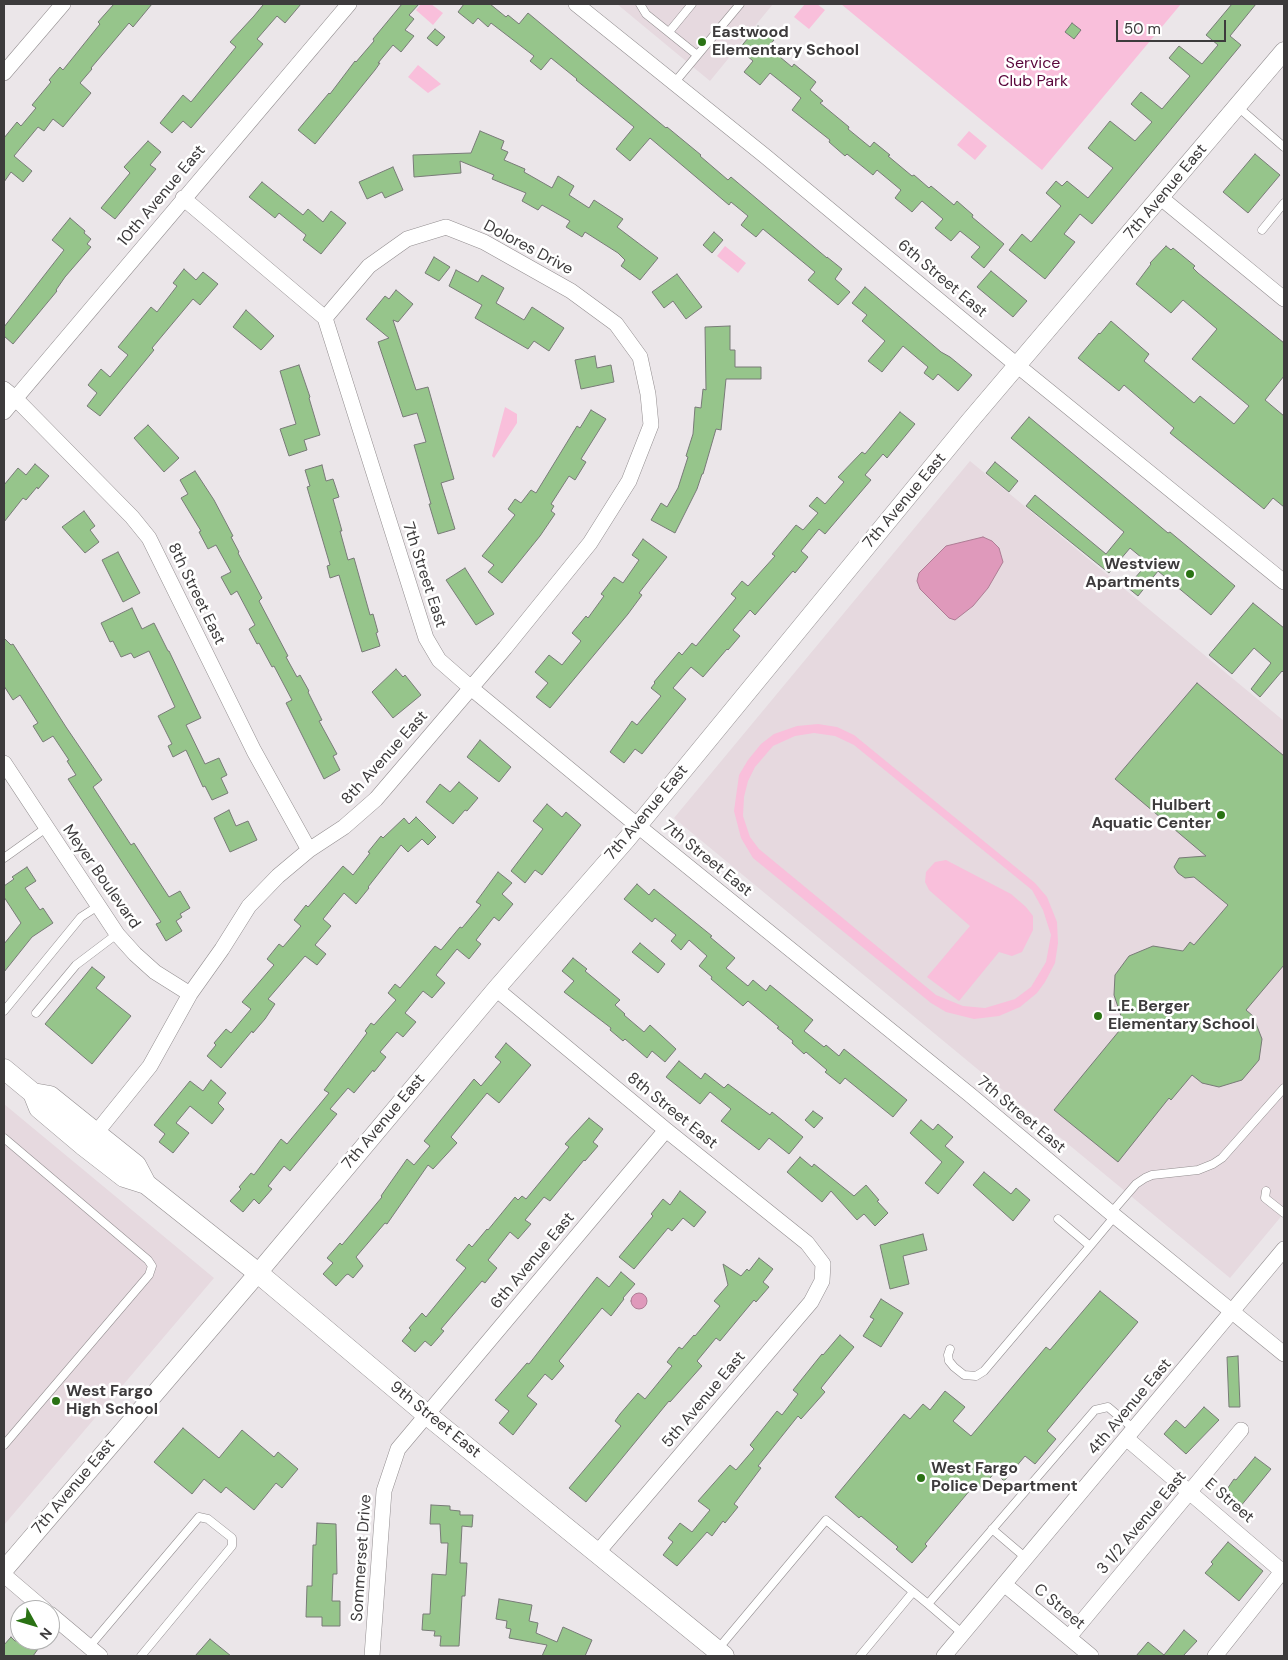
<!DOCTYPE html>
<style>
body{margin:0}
#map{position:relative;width:1288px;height:1660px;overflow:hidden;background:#ebe6e9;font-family:"DM Sans",sans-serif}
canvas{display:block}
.frame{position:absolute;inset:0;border:5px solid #3d3b3c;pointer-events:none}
.north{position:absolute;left:10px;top:1600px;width:50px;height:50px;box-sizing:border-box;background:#fff;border:1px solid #b1b1b1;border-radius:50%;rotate:129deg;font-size:14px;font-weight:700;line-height:20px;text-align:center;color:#3d3b3c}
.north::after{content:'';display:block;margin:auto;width:18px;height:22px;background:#2a7214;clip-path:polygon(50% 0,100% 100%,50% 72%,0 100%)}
.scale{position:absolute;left:1116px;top:20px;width:110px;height:22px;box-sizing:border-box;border:2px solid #3d3b3c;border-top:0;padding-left:6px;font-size:15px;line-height:18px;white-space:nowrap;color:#3d3b3c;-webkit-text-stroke:4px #fff;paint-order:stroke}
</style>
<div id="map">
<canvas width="1288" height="1660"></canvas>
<div class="frame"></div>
<div class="north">N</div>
<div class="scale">50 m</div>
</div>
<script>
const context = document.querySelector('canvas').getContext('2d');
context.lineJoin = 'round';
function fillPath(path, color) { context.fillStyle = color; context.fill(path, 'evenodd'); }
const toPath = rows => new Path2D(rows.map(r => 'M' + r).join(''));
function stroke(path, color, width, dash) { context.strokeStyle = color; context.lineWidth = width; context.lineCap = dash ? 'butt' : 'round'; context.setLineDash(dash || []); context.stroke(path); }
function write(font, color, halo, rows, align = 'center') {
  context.font = font + ' "DM Sans",sans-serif'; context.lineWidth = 5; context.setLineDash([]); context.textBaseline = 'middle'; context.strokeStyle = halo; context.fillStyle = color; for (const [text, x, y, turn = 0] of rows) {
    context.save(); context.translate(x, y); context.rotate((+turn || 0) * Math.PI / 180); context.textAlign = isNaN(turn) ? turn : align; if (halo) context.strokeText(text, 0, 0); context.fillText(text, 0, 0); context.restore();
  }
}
const built = toPath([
 [617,4,773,4,710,81],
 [970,461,1284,721,1284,1213,1230,1278,674,818],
 [4,1104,214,1278,4,1525]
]);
const green = toPath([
 [421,4,431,4,443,13,433,25,416,10],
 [805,4,817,4,825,10,809,29,794,17],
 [841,4,1181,4,1042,170],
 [418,65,441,84,428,93,408,77],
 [969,131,987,146,975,160,957,145],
 [725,246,746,263,738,273,717,256],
 [505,407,517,414,517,423,494,458,492,456],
 [818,724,837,727,854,735,1035,883,1047,897,1057,922,1058,943,1055,963,1045,982,1037,993,1020,1007,999,1016,974,1019,946,1012,931,1003,753,858,741,838,734,811,739,775,748,760,761,744,774,734,797,726],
 [814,733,835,736,854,745,1032,890,1043,910,1051,935,1046,962,1031,987,1015,999,985,1008,963,1006,936,995,759,849,750,837,743,816,744,797,748,781,755,767,773,746,795,736],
 [946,860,1011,894,1026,907,1033,916,1033,930,1022,952,1012,956,999,952,959,1001,927,977,970,926,929,890,925,882,926,872,935,862]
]);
const water = toPath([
 [983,537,992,541,999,548,1003,562,988,588,973,606,955,620,949,618,920,589,917,581,919,573,946,546,983,537],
 '631 1301a8 8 0 1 1 16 0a8 8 0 1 1-16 0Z'
]);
const building = toPath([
 [114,4,152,4,133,27,129,23,91,68,92,69,80,83,91,93,63,127,53,119,44,131,38,127,14,156,32,171,23,182,11,172,4,182,4,138,17,122,21,126,36,108,32,105,51,82,49,80,60,67,63,70,100,24,98,22,114,4],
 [262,4,301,4,285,23,277,16,257,39,263,44,191,128,183,121,172,133,160,123,183,95,191,102,236,47,230,42,254,16,263,5,262,4],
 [402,4,419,4,409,15,414,19,405,30,414,36,401,52,393,45,378,63,380,63,375,70,315,144,298,130,329,93,330,94,355,61,356,62,374,41,373,39,402,4],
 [464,4,490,4,506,17,508,15,519,24,528,13,666,128,667,127,701,155,700,156,728,180,731,177,827,258,827,257,842,269,835,279,850,292,838,305,808,280,815,272,763,229,756,237,741,225,748,216,731,202,729,205,650,138,630,161,616,149,634,127,576,80,577,79,551,58,541,70,530,61,534,56,491,23,488,27,478,18,473,24,458,12,464,4],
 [1232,4,1256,4,1230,36,1241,45,1092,224,1080,214,1064,234,1075,242,1045,279,1009,250,1022,234,1031,242,1061,206,1046,193,1056,181,1062,186,1067,181,1088,198,1113,168,1088,148,1110,121,1135,141,1152,122,1131,104,1141,92,1162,109,1190,76,1169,58,1179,46,1202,64,1218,45,1206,35,1232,4],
 [1072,23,1081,30,1074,39,1065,32,1072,23],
 [758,26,774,40,768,47,792,67,794,64,816,82,810,90,823,101,820,103,849,127,848,129,870,147,874,142,890,155,888,156,912,176,914,175,929,188,931,186,954,205,957,201,973,215,972,217,1004,244,984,268,971,257,980,247,960,231,951,241,935,228,943,219,922,201,912,212,895,198,901,190,877,170,873,175,847,154,845,156,829,142,830,140,792,110,801,98,770,73,760,85,744,72,753,61,739,49,758,26],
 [435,29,445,37,437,46,427,38,435,29],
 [480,131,504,141,501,149,508,152,504,160,525,169,524,172,552,188,558,176,574,186,569,195,589,208,594,200,623,219,617,227,658,258,640,280,621,266,625,260,618,253,585,232,582,237,566,227,570,221,542,205,538,210,522,201,526,193,492,179,494,175,460,161,461,173,414,177,413,155,471,153,480,131],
 [148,141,161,152,150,165,156,169,115,219,101,208,130,173,124,167,148,141],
 [1255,154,1280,175,1248,213,1223,192,1255,154],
 [393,167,403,190,385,198,382,192,367,199,359,182,393,167],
 [262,182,303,215,308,209,323,222,331,211,346,223,321,254,303,240,306,235,279,213,275,218,249,197,262,182],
 [70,218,85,231,84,233,91,239,87,244,91,247,65,277,56,290,57,291,13,344,4,336,4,327,64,250,52,240,70,218],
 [714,232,723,240,712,253,703,245,714,232],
 [1166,246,1171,250,1173,248,1195,266,1193,268,1198,273,1284,343,1284,376,1265,400,1284,416,1284,507,1273,498,1264,509,1170,433,1174,428,1124,385,1119,391,1078,358,1099,333,1100,334,1111,321,1149,354,1144,361,1194,403,1200,396,1234,424,1249,406,1192,359,1217,329,1183,300,1171,313,1136,284,1151,264,1150,263,1166,246],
 [434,257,450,267,439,281,425,273,434,257],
 [184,269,196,280,203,272,218,284,200,305,193,299,152,348,154,350,100,416,87,406,97,393,88,385,101,369,110,377,128,355,118,347,151,307,157,312,177,286,173,283,184,269],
 [456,270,478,282,482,275,504,288,496,303,524,320,532,307,564,328,549,351,534,341,528,349,475,318,482,305,449,286,456,270],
 [991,271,1027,301,1013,317,977,287,991,271],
 [677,274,702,307,686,319,673,301,664,308,652,292,677,274],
 [865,287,941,352,950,357,972,375,958,391,938,374,933,380,924,373,928,367,903,346,882,372,868,361,885,341,862,321,867,315,852,303,865,287],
 [396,290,413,304,398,322,393,320,416,390,428,387,454,479,441,483,455,529,438,534,429,504,431,504,414,445,426,442,417,413,403,417,378,342,389,338,366,319,385,296,389,299,396,290],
 [246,310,274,336,261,350,233,327,246,310],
 [730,326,730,350,735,350,735,367,761,367,761,379,726,379,721,430,716,429,703,474,702,474,697,489,675,533,651,520,661,503,667,507,678,488,688,457,686,456,693,434,695,407,701,408,703,389,706,390,705,327,730,326],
 [595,356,597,368,611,365,614,382,581,389,575,360,595,356],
 [299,365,310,397,309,398,320,435,304,440,307,450,289,456,280,429,296,424,280,371,299,365],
 [591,410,606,419,581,459,586,462,575,480,569,476,551,504,554,506,551,511,555,514,540,536,502,583,488,572,494,565,482,556,515,515,508,509,515,499,521,503,531,490,536,493,577,426,580,428,591,410],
 [900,412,915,424,887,458,883,454,865,475,871,480,825,534,819,529,801,551,808,557,795,573,793,571,755,615,750,610,733,630,740,636,728,650,727,649,703,677,691,667,673,688,686,699,642,754,635,749,624,763,610,752,632,721,637,725,661,696,651,688,655,683,654,682,679,652,682,655,692,643,696,646,736,598,731,594,742,581,748,586,775,556,772,554,796,525,803,530,818,513,809,506,817,497,825,504,844,482,838,477,862,452,865,454,900,412],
 [1029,417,1168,533,1170,532,1235,586,1211,615,1158,571,1138,596,1127,587,1148,563,1130,548,1109,573,1026,506,1035,495,1106,554,1124,532,1011,438,1029,417],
 [148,425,179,458,164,472,134,438,148,425],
 [995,462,1018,481,1009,492,986,473,995,462],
 [35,464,49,476,38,489,37,487,26,500,23,498,4,522,4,485,18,468,26,475,35,464],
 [322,465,326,481,333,479,339,497,333,499,342,531,340,531,348,560,354,558,370,615,373,614,378,632,376,633,380,646,362,652,339,575,330,578,327,566,330,565,307,487,310,486,305,470,322,465],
 [195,471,214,500,233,536,231,537,239,552,238,553,262,598,259,601,288,656,286,657,297,677,300,675,309,691,308,692,322,720,319,721,337,754,333,756,340,770,324,779,286,703,292,700,274,666,272,667,259,643,257,644,249,629,255,625,237,591,231,595,221,577,231,572,216,545,208,549,199,532,201,531,181,498,188,494,180,480,195,471],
 [84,511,95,526,90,530,99,542,85,553,62,527,84,511],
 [643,539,667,557,639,593,642,595,628,614,550,708,536,697,548,683,535,672,549,655,562,665,581,641,572,633,586,616,588,618,604,596,601,594,614,577,623,583,639,560,632,555,643,539],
 [118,552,140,593,123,602,102,560,118,552],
 [465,568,494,614,476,625,446,580,465,568],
 [1253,603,1284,628,1284,673,1282,671,1260,697,1251,689,1271,663,1254,648,1232,674,1209,655,1253,603],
 [132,608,142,629,154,623,168,651,169,651,201,718,186,725,205,764,219,758,227,775,221,778,228,793,212,800,205,786,203,787,186,750,173,757,168,746,172,744,158,716,175,707,149,651,134,658,131,653,121,657,113,641,110,642,101,623,132,608],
 [4,638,11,645,13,644,66,727,102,780,93,787,131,845,134,843,169,897,180,891,190,908,180,914,182,917,176,921,182,931,166,941,156,924,161,922,68,779,76,775,67,761,69,760,53,736,43,742,33,726,38,723,20,695,13,700,4,686,4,638],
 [396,669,403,677,405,675,421,695,393,718,372,692,396,669],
 [1197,683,1284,756,1284,965,1246,1010,1253,1016,1262,1039,1259,1060,1242,1080,1219,1087,1202,1083,1192,1075,1171,1100,1169,1098,1118,1162,1054,1110,1124,1025,1114,995,1115,975,1129,956,1153,946,1183,951,1190,942,1194,945,1228,905,1194,877,1185,878,1178,873,1174,867,1179,858,1206,856,1115,779,1197,683],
 [480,740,511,767,499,782,467,757,480,740],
 [459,782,478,798,467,811,465,810,453,824,426,802,440,784,450,792,459,782],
 [547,804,562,817,566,812,581,825,542,875,535,870,525,883,511,871,543,829,533,821,547,804],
 [229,810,236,826,248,821,257,840,230,852,214,818,229,810],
 [416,817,436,837,428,845,422,839,408,852,401,845,368,887,369,888,356,904,344,893,323,919,331,926,315,945,326,954,317,965,305,956,268,999,275,1004,265,1019,253,1033,252,1031,221,1068,207,1056,216,1045,214,1043,226,1029,231,1033,251,1009,242,1002,274,965,267,959,279,944,283,947,301,926,294,920,306,905,308,907,343,866,353,875,370,853,368,852,381,836,383,838,404,818,409,824,416,817],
 [27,867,36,881,25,888,40,910,43,908,53,923,32,937,4,972,4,944,21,923,4,897,4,886,14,879,12,877,27,867],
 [498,872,512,883,502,894,513,904,499,921,494,917,476,940,481,944,469,959,457,949,436,975,445,983,432,998,423,991,405,1013,416,1022,403,1037,397,1032,380,1052,386,1057,374,1072,373,1070,354,1093,348,1088,330,1109,337,1114,309,1148,290,1171,284,1166,268,1186,272,1189,259,1204,254,1199,243,1212,230,1201,241,1189,239,1187,251,1173,254,1175,281,1139,287,1144,329,1093,324,1090,367,1033,365,1031,371,1023,374,1025,396,1000,388,993,395,984,400,988,435,946,441,950,460,927,462,928,481,905,476,902,498,872],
 [637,884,649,895,654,889,712,936,710,937,735,958,726,968,748,986,753,980,766,991,770,985,813,1020,804,1031,824,1047,826,1045,839,1056,844,1049,907,1100,893,1117,845,1078,840,1084,825,1072,827,1070,806,1052,804,1054,792,1043,793,1041,777,1028,779,1027,748,1001,743,1006,711,979,712,977,699,966,707,956,689,940,681,950,671,941,676,935,655,918,652,922,624,899,637,884],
 [640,943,665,964,658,973,632,952,640,943],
 [573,958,587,969,585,971,620,1000,615,1005,625,1014,624,1015,644,1032,650,1025,676,1049,665,1062,652,1051,647,1058,625,1039,623,1041,610,1030,611,1028,564,992,574,981,562,971,573,958],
 [92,967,105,977,96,988,131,1016,92,1064,45,1024,92,967],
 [506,1043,531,1065,499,1103,487,1093,451,1137,457,1143,433,1169,428,1165,387,1224,385,1223,356,1257,363,1266,353,1278,348,1274,346,1275,336,1286,323,1274,333,1263,327,1258,340,1243,342,1245,382,1197,381,1196,407,1159,414,1165,430,1146,424,1141,474,1079,481,1086,501,1062,495,1057,506,1043],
 [679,1061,701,1079,705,1073,724,1088,728,1084,770,1115,772,1112,803,1137,789,1154,769,1138,759,1150,721,1121,731,1109,710,1092,700,1104,666,1077,679,1061],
 [211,1080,226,1093,218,1103,224,1109,212,1124,190,1106,176,1123,189,1133,173,1153,159,1142,165,1134,154,1125,190,1081,203,1091,211,1080],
 [813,1111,823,1118,814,1128,805,1120,813,1111],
 [589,1118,603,1129,593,1142,598,1146,585,1161,584,1160,550,1201,544,1197,525,1220,531,1224,518,1239,510,1232,488,1260,497,1268,485,1283,482,1281,464,1302,441,1329,444,1331,431,1346,425,1341,415,1352,402,1341,411,1330,409,1328,422,1313,426,1317,466,1268,456,1260,469,1244,472,1247,487,1229,488,1230,515,1197,518,1200,522,1196,526,1199,569,1147,565,1144,589,1118],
 [921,1120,933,1130,938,1124,953,1137,945,1146,964,1162,938,1194,925,1183,942,1162,910,1133,921,1120],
 [800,1157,812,1167,814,1164,854,1196,866,1185,879,1200,877,1201,888,1213,875,1226,864,1214,857,1220,831,1191,822,1202,787,1172,800,1157],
 [984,1172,1011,1194,1016,1188,1030,1200,1013,1221,973,1185,984,1172],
 [680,1191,706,1212,694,1227,683,1218,672,1231,668,1228,634,1269,619,1257,653,1216,651,1214,663,1199,670,1205,680,1191],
 [923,1234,927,1250,903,1256,909,1284,890,1289,880,1245,923,1234],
 [759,1258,773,1269,763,1282,769,1287,756,1302,754,1300,720,1341,716,1338,697,1361,702,1366,670,1402,669,1401,586,1502,569,1488,621,1426,615,1421,620,1414,638,1393,645,1399,672,1366,667,1362,679,1347,682,1349,694,1335,695,1336,720,1306,714,1301,728,1285,723,1264,741,1276,747,1269,749,1271,759,1258],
 [621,1272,635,1284,623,1298,624,1299,611,1316,602,1308,559,1361,564,1366,552,1380,545,1374,527,1396,537,1404,513,1435,499,1423,509,1411,495,1400,527,1363,529,1364,597,1277,609,1287,621,1272],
 [1100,1291,1138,1322,1047,1431,1056,1439,1035,1464,1025,1456,1004,1481,995,1472,982,1488,976,1483,925,1544,927,1546,912,1563,896,1549,898,1547,861,1516,859,1518,835,1497,904,1414,910,1419,923,1404,930,1410,945,1391,965,1407,953,1421,971,1436,1046,1347,1050,1350,1100,1291],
 [881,1299,903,1313,881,1347,863,1336,874,1319,870,1317,881,1299],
 [840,1335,854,1347,821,1388,825,1392,801,1419,798,1416,758,1466,761,1468,734,1504,738,1507,725,1523,723,1521,712,1536,707,1532,677,1566,663,1555,673,1542,668,1538,680,1523,692,1532,710,1510,698,1501,730,1465,736,1470,754,1449,750,1445,777,1411,782,1415,798,1394,793,1390,822,1354,823,1355,840,1335],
 [1238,1356,1240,1407,1229,1407,1227,1357,1238,1356],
 [1204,1407,1219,1420,1186,1454,1164,1434,1176,1420,1185,1428,1204,1407],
 [183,1428,219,1458,242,1430,274,1457,278,1452,298,1469,282,1488,276,1483,254,1510,226,1487,221,1493,204,1479,192,1494,154,1462,183,1428],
 [1255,1457,1271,1469,1240,1507,1223,1495,1234,1479,1236,1480,1255,1457],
 [431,1505,450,1506,450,1510,460,1511,460,1515,473,1515,472,1527,462,1526,460,1563,467,1563,465,1596,462,1596,459,1646,440,1646,441,1636,434,1636,435,1631,422,1630,423,1614,430,1614,432,1574,446,1575,448,1543,441,1543,440,1524,430,1524,431,1505],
 [317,1523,336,1524,337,1574,333,1574,332,1601,340,1601,340,1626,322,1626,322,1617,306,1617,307,1586,312,1586,313,1545,316,1545,317,1523],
 [1228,1542,1263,1571,1239,1601,1205,1573,1213,1564,1211,1562,1228,1542],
 [499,1599,532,1605,529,1621,538,1623,536,1633,557,1642,563,1627,592,1640,585,1656,542,1656,547,1645,509,1638,511,1629,506,1628,507,1621,496,1619,499,1599],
 [1184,1630,1197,1641,1183,1656,1136,1656,1148,1642,1164,1655,1184,1630],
 [11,1637,15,1641,27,1640,38,1649,33,1656,4,1656,4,1645,11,1637],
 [210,1639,231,1656,195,1656,210,1639]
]);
const service = toPath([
 [640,4,646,14,697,55],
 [669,32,692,4],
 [675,82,740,4],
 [1238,107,1284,147],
 [1262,230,1284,203],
 [4,858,46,828],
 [4,1011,81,917,98,906],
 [36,1013,76,965,117,934],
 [4,1138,148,1260,152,1266,149,1275,4,1445],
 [1266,1191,1265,1198,1284,1213],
 [1111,1213,1136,1184,1145,1178,1152,1175,1198,1170,1213,1164,1222,1158,1284,1088],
 [1058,1219,1090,1246,1115,1216],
 [950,1349,948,1355,949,1361,954,1367,964,1375,976,1376,984,1371,1090,1246],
 [992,1529,1026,1558],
 [963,1634,928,1604,1095,1410,1108,1407,1134,1429],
 [89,1647,199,1517,208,1519,232,1538,232,1546,141,1656],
 [718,1649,826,1520,928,1604],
 [860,1656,913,1592]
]);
const minor = toPath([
 [576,4,765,156,1018,366,1284,582],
 [4,73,63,4],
 [183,198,325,318,426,638,439,660,471,688,638,826,969,1094,1111,1213,1284,1354],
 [1161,198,1284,299],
 [4,389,15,398,132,517,149,538,254,751,309,850],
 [4,412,349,4],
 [4,763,117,934,135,954,155,972,190,994],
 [496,989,666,1130,807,1243,823,1264,822,1281,811,1302,597,1553],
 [96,1133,150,1066,190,994,222,949,249,906,278,876,309,850,344,827,376,799,505,648,590,543,629,481,651,425,648,394,640,357,616,324,571,291,484,242,446,227,407,239,369,266,325,318],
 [1126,1438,1284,1573],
 [4,1575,45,1610],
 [1004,1584,1091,1656],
 [50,1614,100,1656],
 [1069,1637,1241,1430],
 [372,1656,384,1491,398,1449,666,1130],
 [944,1656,1284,1249],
 [1215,1656,1284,1569]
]);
const tertiary = toPath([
 [4,1570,258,1273,496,989,627,839,969,422,1284,51]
]);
const secondary = toPath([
 [4,1069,33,1093,39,1108,84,1146,124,1177,146,1184,258,1273,426,1414,724,1656],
 [33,1093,50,1096,96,1133,136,1165,146,1184]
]);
const markers = [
 [702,42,5,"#2a7214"],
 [1190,574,5,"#2a7214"],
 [1221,815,5,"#2a7214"],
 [1098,1016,5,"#2a7214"],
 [56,1401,5,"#2a7214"],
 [921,1478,5,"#2a7214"]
];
const poiNames = [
 ["Eastwood",712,33],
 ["Elementary School",712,51],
 ["Westview",1180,565,"right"],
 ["Apartments",1180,583,"right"],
 ["Hulbert",1211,806,"right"],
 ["Aquatic Center",1211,824,"right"],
 ["L.E. Berger",1108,1007],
 ["Elementary School",1108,1025],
 ["West Fargo",66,1392],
 ["High School",66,1410],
 ["West Fargo",931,1469],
 ["Police Department",931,1487]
];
const parkNames = [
 ["Service",1033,64],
 ["Club Park",1033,82]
];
const streetNames = [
 ["7th Avenue East",1166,192,-50],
 ["10th Avenue East",162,196,-50],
 ["Dolores Drive",528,248,28],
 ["6th Street East",942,279,40],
 ["7th Avenue East",905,501,-50],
 ["7th Street East",424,575,72],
 ["8th Street East",196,594,64],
 ["8th Avenue East",385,758,-48],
 ["7th Avenue East",647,813,-50],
 ["7th Street East",707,859,39],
 ["Meyer Boulevard",101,877,55],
 ["8th Street East",672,1111,39],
 ["7th Street East",1021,1115,40],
 ["7th Avenue East",384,1122,-50],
 ["6th Avenue East",533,1261,-50],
 ["5th Avenue East",704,1400,-50],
 ["4th Avenue East",1130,1407,-50],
 ["9th Street East",435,1420,39],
 ["7th Avenue East",74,1487,-50],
 ["E Street",1229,1501,41],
 ["3 1/2 Avenue East",1142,1523,-50],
 ["Sommerset Drive",362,1558,-86],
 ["C Street",1059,1607,40]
];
fillPath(built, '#e6d9df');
fillPath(green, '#f9bfdb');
fillPath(water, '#df99bb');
stroke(water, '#ae7d95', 1);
fillPath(building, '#96c58b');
stroke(building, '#787b77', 1);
stroke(service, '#938e90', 9);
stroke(minor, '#938e90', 16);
stroke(tertiary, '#938e90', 19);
stroke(secondary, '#938e90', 21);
stroke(service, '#fff', 8);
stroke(minor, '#fff', 15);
stroke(tertiary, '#fff', 18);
stroke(secondary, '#fff', 20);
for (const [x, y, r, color] of markers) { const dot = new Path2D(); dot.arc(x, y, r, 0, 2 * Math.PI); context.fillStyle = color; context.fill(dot); stroke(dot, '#fff', 2); }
write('bold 16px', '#3d3b3c', '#fff', poiNames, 'left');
write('16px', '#59043a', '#fff', parkNames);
write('16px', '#3d3b3c', '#fff', streetNames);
</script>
